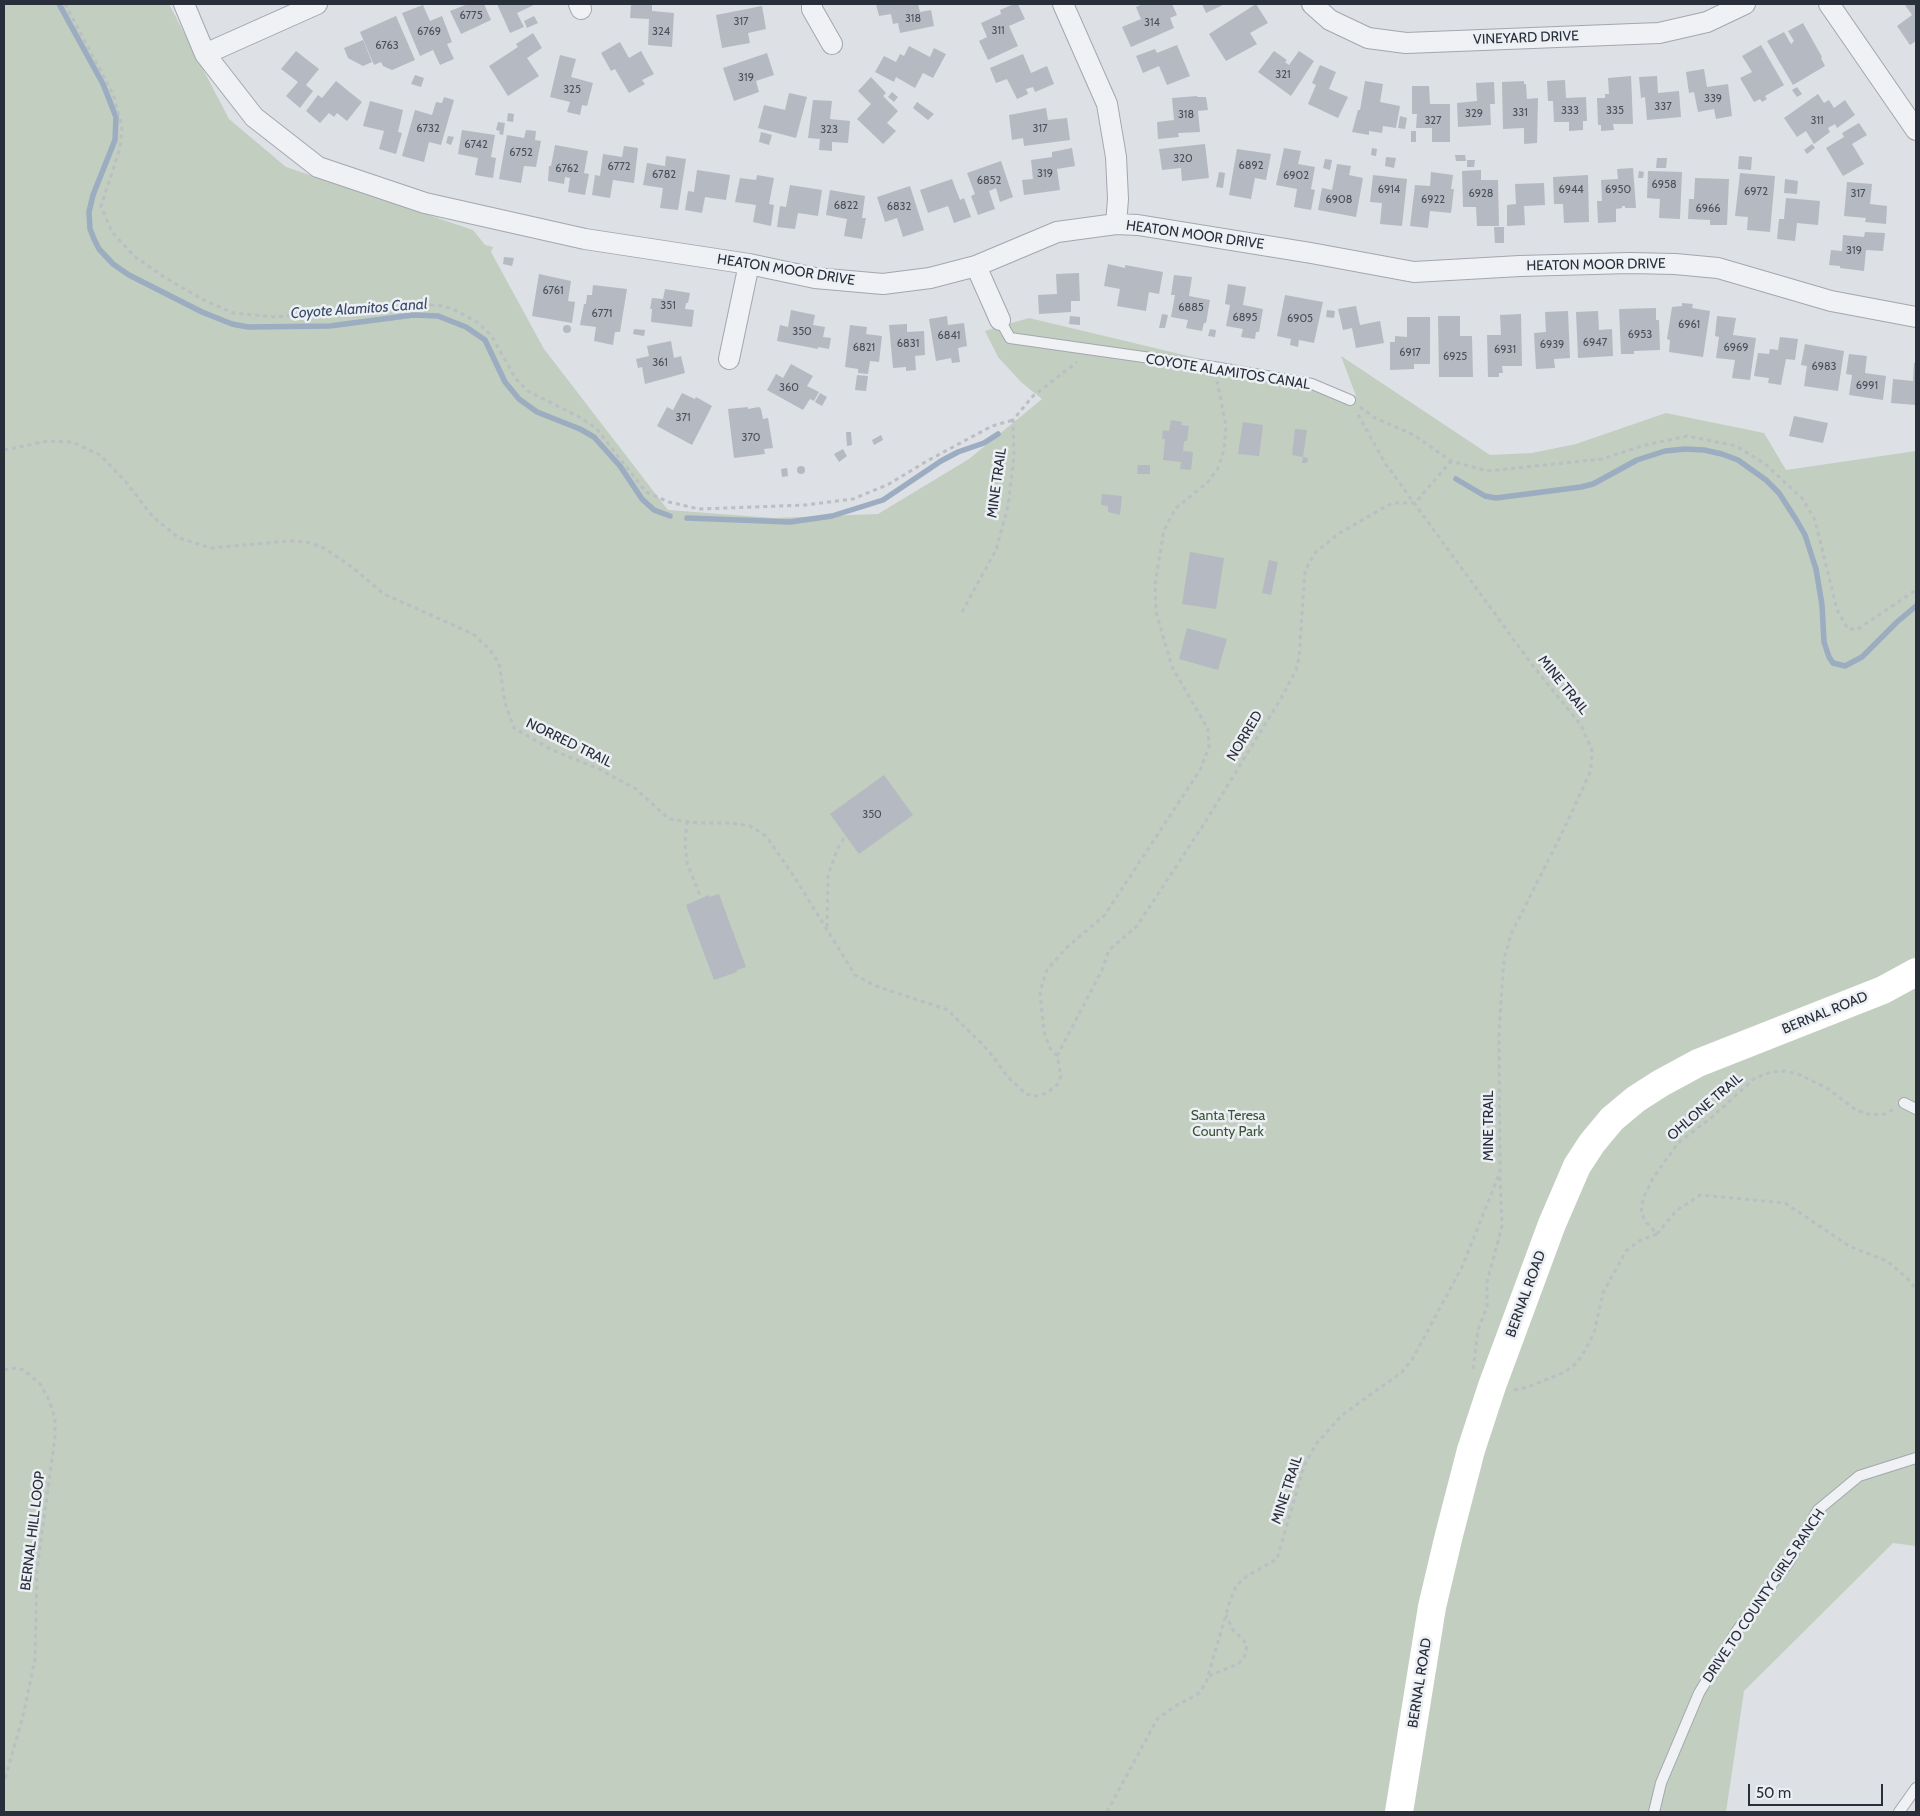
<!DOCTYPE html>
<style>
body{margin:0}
#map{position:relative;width:1920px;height:1816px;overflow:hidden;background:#dde0e5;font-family:Cabin,sans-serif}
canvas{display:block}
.frame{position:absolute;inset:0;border:5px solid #282e3a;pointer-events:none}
.scale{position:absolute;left:1748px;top:1784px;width:135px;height:22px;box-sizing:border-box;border:2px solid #282e3a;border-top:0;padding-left:6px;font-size:15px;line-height:18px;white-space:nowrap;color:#282e3a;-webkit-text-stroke:4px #eceff3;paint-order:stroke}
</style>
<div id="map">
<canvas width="1920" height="1816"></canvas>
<div class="frame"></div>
<div class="scale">50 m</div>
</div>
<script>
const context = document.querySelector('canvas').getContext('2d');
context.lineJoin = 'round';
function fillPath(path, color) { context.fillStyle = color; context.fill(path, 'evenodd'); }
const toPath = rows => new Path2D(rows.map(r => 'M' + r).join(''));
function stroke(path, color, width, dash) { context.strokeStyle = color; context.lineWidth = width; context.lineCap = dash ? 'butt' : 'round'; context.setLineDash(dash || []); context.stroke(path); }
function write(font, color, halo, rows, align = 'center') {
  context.font = font + ' Cabin,sans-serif'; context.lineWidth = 5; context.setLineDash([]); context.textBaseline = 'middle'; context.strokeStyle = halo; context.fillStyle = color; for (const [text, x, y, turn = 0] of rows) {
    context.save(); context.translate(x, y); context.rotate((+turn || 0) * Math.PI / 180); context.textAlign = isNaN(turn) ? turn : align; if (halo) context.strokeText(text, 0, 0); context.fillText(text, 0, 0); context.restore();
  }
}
const green = toPath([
 [4,4,169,4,229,119,286,167,473,230,485,245,493,247,491,252,544,349,668,510,774,518,878,514,969,459,1042,399,1021,382,998,357,985,331,1029,318,1356,396,1341,356,1490,455,1532,453,1576,444,1666,413,1764,433,1786,470,1916,451,1916,1546,1893,1543,1744,1691,1726,1812,4,1812]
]);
const stream = toPath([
 [59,4,103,84,116,117,115,140,93,195,89,212,90,229,94,239,99,249,113,264,129,275,202,312,232,324,248,327,330,326,413,315,438,316,466,327,485,340,505,382,519,399,537,412,580,429,594,437,620,466,642,499,654,510,670,516],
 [1456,479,1485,496,1496,498,1581,487,1593,484,1637,460,1665,451,1685,449,1704,450,1722,454,1738,460,1766,480,1779,493,1797,521,1805,535,1816,569,1822,605,1824,642,1829,657,1833,663,1845,666,1862,657,1897,622,1916,606],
 [687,518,790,522,832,516,883,500,941,461,958,452,984,443,998,434]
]);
const building = toPath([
 [468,4,484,4,491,20,461,34,450,11],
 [497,4,536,4,517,13,524,27,510,33],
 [631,4,652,4,652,11,674,13,672,47,648,45,649,19,630,18],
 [876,4,918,4,920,12,931,10,934,26,900,33,898,23,893,24,891,14,879,16],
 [1014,4,1018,4,1025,19,1009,26,1018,46,988,60,979,41,987,37,981,23,1001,14,1000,10],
 [1143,4,1172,4,1177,15,1170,18,1174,28,1131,47,1122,27,1141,19,1136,7],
 [1202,4,1225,4,1206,13],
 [1256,4,1268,23,1250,33,1257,44,1226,61,1209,34],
 [1907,4,1916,4,1916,41,1910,45,1897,26,1912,15,1905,5],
 [423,5,430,21,442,16,452,42,447,44,454,59,440,65,433,50,420,56,402,13],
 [762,6,766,29,748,33,750,43,722,48,716,15],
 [396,16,415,60,392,70,383,66,381,62,374,65,360,32],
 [534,16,538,23,527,28,524,21],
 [1803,23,1822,57,1821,58,1825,66,1793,85,1767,41,1784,32,1791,44,1794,41,1788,31],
 [533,33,542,48,527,58,539,76,508,96,489,66,518,47,516,44],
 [363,40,372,62,363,66,348,58,344,48],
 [620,42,629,58,641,51,654,74,642,80,645,84,629,93,615,69,611,71,601,53],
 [1177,45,1190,76,1167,85,1159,66,1143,73,1136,56,1155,49,1157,53],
 [1761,45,1784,85,1765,96,1767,99,1762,102,1760,99,1754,102,1740,78,1752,72,1742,56],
 [909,46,930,57,934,48,946,54,933,78,923,73,915,88,896,77,894,82,875,72,884,56,896,62,900,54,904,56],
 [296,51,319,69,306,85,313,91,300,108,286,96,298,82,281,69],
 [1274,51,1287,60,1285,62,1289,65,1299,51,1314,61,1291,96,1258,72],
 [767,53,774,75,756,81,759,92,734,101,723,68],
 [1023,54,1031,73,1047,66,1054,84,1035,92,1033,87,1026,89,1028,94,1017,99,1007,79,996,83,990,68],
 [560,55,576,59,571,77,593,83,587,106,582,105,580,115,567,112,570,102,550,97],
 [1320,65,1336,72,1329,89,1348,97,1338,118,1308,104,1316,85,1312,83],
 [1704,69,1707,87,1728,84,1732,116,1716,119,1714,109,1698,112,1694,92,1689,93,1686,72],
 [415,75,424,78,421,87,411,84],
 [1631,76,1633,124,1613,124,1614,130,1601,131,1601,125,1598,125,1597,98,1605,98,1605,94,1609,94,1608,78],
 [1657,76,1658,93,1679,91,1681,117,1647,120,1645,97,1641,98,1639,77],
 [871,77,886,93,883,96,898,111,887,123,896,131,883,144,857,119,871,104,858,91],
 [1565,80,1566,98,1586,97,1587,121,1583,121,1583,130,1569,131,1569,122,1554,122,1553,101,1548,101,1547,81],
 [336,81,362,102,347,121,337,113,334,117,329,113,320,123,306,111,318,95,322,98],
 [1365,81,1383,84,1380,102,1400,106,1396,128,1383,126,1382,133,1369,131,1369,135,1352,132,1358,110,1360,110],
 [1524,81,1524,84,1526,84,1527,99,1538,98,1537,143,1524,144,1524,128,1503,129,1502,82],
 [1494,82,1495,104,1490,104,1491,125,1458,127,1457,103,1477,101,1476,83],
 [1412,86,1429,86,1430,104,1450,104,1450,142,1432,142,1432,128,1416,128,1417,114,1412,114],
 [1797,87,1802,94,1797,97,1792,90],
 [892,92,898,97,894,102,888,97],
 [789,93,807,97,796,138,758,128,764,105,785,110],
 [1818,94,1824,103,1829,100,1834,108,1845,100,1855,115,1837,128,1835,124,1828,128,1830,132,1814,144,1806,131,1797,137,1784,118],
 [1197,96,1197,97,1206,97,1208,110,1198,111,1200,132,1178,133,1179,137,1158,139,1157,122,1174,120,1172,98],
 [444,97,454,100,441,145,429,142,424,162,402,156,415,110,432,115,436,102,442,103],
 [813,100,832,101,830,119,850,121,848,143,832,142,832,151,819,150,820,139,808,138],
 [370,101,403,110,398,132,402,133,396,154,379,149,384,131,363,126],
 [917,102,934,114,928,120,913,108],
 [1046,108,1048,120,1067,118,1070,140,1024,146,1023,138,1012,140,1009,115],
 [508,113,514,114,513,122,507,121],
 [1400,116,1407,118,1405,129,1398,128],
 [498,122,505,123,503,135,499,134,500,131,496,130],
 [1859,123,1867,135,1852,144,1864,164,1843,176,1826,148,1844,137,1842,133],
 [462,130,495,135,491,157,496,158,493,178,475,175,478,158,458,154],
 [526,130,536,131,535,140,541,141,536,167,524,166,521,183,499,179,507,135,524,138],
 [1411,131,1416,131,1416,142,1411,142],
 [761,132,772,135,769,145,759,142],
 [448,136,454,137,451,145,446,143],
 [1205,144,1209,178,1182,181,1181,168,1162,170,1159,149],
 [1812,144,1815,148,1807,154,1804,150],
 [555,145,588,151,584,173,589,174,585,195,568,192,570,178,565,177,564,184,548,181,549,166,551,166],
 [624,146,638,148,634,183,613,180,610,198,592,195,595,175,600,176,603,154,622,157],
 [1072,148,1075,166,1057,169,1060,190,1024,195,1022,180,1033,179,1031,160,1052,157,1052,152],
 [1284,148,1301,151,1298,164,1315,167,1311,189,1315,190,1311,210,1294,207,1297,189,1276,185],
 [1372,148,1377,149,1376,156,1371,155],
 [1237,149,1271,154,1266,180,1255,178,1251,199,1229,195],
 [1455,155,1465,155,1466,161,1456,161],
 [666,156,686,159,678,210,660,208,663,188,643,185,647,163,665,166],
 [1739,156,1752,157,1751,170,1738,169],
 [1386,157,1396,158,1394,168,1385,166],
 [1657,158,1667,158,1666,168,1656,168],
 [1325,159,1332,160,1330,170,1323,168],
 [1467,160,1475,160,1474,167,1467,167],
 [1001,161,1013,197,1000,202,996,188,989,191,995,209,978,215,971,196,975,194,967,173],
 [1337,164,1351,166,1349,175,1363,178,1356,217,1318,210,1322,188,1332,190],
 [1633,168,1636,208,1625,208,1625,206,1622,206,1622,208,1616,209,1616,222,1598,223,1597,201,1602,201,1601,180,1618,179,1617,169],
 [697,170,730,175,726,200,705,197,702,213,685,210,688,191,694,192],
 [1481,170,1481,180,1498,180,1499,226,1477,226,1476,207,1463,207,1462,171],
 [1639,171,1644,172,1643,178,1638,178],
 [1648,171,1682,172,1680,219,1659,218,1660,199,1647,198],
 [1219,172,1225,173,1223,188,1216,187],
 [1431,172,1453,175,1451,189,1454,189,1451,213,1430,211,1428,228,1410,226,1415,185,1430,186],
 [1740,173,1775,176,1770,232,1747,230,1748,217,1735,216],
 [757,175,774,178,769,204,774,205,771,226,753,222,756,205,735,202,740,178,756,180],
 [1373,175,1407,179,1402,226,1380,224,1382,203,1370,202],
 [1588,175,1589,222,1564,223,1563,204,1554,204,1553,177],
 [1695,178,1729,179,1727,225,1710,225,1710,220,1688,219,1689,199,1694,199],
 [952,179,960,200,964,198,971,217,954,223,948,206,928,213,920,190],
 [1785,179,1798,181,1797,194,1784,193],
 [1847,182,1872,184,1870,204,1887,206,1886,224,1865,222,1866,218,1844,216],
 [1544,183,1545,205,1524,206,1525,225,1507,226,1507,205,1516,204,1515,184],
 [790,185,822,190,818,216,798,213,795,229,777,227,780,206,786,207],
 [910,186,924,230,903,237,897,218,885,222,877,197],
 [830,190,865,196,862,218,866,218,862,239,844,236,847,219,826,215],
 [1786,198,1820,201,1818,225,1797,223,1795,241,1777,239,1779,219,1784,219],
 [1494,227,1504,227,1504,243,1495,243],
 [1865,232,1885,233,1883,251,1866,250,1864,271,1840,268,1840,266,1829,265,1831,250,1842,251,1843,235,1864,237],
 [504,257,514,258,512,266,503,264],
 [1108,264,1125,268,1125,265,1163,272,1159,294,1149,292,1146,311,1117,306,1120,289,1104,286],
 [1079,273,1080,301,1071,301,1071,312,1039,314,1038,295,1057,294,1056,274],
 [539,274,571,281,568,301,575,302,572,323,532,316],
 [1174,275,1192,277,1189,296,1210,300,1206,323,1204,323,1202,331,1186,328,1188,320,1171,317,1175,295,1171,295],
 [1228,284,1246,287,1243,305,1263,309,1259,332,1256,332,1255,339,1241,337,1243,329,1226,326,1230,305,1225,304],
 [593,285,627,289,620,332,615,332,613,345,594,341,596,327,580,325,584,304,586,304,587,295,592,295],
 [665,289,690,293,688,303,686,303,685,309,694,310,692,327,651,322,652,309,650,309,652,298,663,299],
 [1285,295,1323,302,1314,343,1299,340,1298,347,1290,345,1291,339,1277,336],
 [1682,303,1693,304,1692,308,1710,311,1703,357,1669,352,1670,340,1667,339,1672,307,1682,306],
 [1356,306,1360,325,1380,321,1384,343,1356,348,1352,328,1343,330,1338,309],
 [1656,308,1656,320,1659,320,1660,350,1634,351,1634,354,1621,354,1619,309],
 [791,310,815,315,813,325,825,327,823,337,831,338,829,349,818,347,818,349,777,341,780,325,788,327],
 [1327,310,1335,311,1334,318,1326,317],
 [1568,311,1570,358,1554,359,1555,368,1536,369,1534,333,1546,332,1545,312],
 [1598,311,1599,330,1612,329,1613,356,1578,358,1576,312],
 [1162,314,1168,315,1165,328,1159,328],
 [1521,314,1522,366,1502,366,1503,373,1499,373,1499,377,1488,377,1487,335,1501,335,1500,315],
 [947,316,948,325,964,323,967,346,958,348,960,362,952,363,951,358,936,361,929,319],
 [1070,316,1080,317,1080,325,1069,324],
 [1438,316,1460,316,1460,336,1472,336,1473,377,1439,377],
 [1717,316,1736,318,1733,335,1756,338,1750,380,1732,378,1735,360,1716,358,1719,337,1715,336],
 [1407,317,1430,317,1430,364,1414,364,1414,369,1390,370,1390,342,1395,342,1395,336,1407,337],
 [907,324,907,332,924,331,925,355,915,356,916,370,906,371,906,367,893,368,889,325],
 '563 329a4 4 0 1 1 8 0a4 4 0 1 1-8 0Z',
 [850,325,867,327,866,334,882,336,879,362,870,361,868,374,858,373,858,369,845,367],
 [634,329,645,330,644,336,633,334],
 [1210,329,1216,330,1215,337,1208,336],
 [1780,337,1798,339,1795,360,1786,359,1781,385,1768,383,1769,378,1754,376,1758,353,1769,354,1770,349,1778,350],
 [671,341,674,358,681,356,685,373,645,384,642,367,638,368,636,359,649,356,647,346],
 [1805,344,1844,351,1838,391,1804,386,1807,366,1801,365],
 [1849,354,1867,356,1865,373,1886,376,1883,400,1849,395,1852,375,1846,374],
 [1914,363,1916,363,1916,405,1891,403,1893,379,1913,381],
 [791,364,813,376,807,386,819,392,814,401,810,399,803,410,767,390,776,374,783,378],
 [857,375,868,376,866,391,855,390],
 [682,393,695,399,696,397,712,406,692,445,657,426,667,407,673,410],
 [820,393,827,397,822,406,815,402],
 [748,407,748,409,759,407,761,409,763,419,768,418,773,448,764,449,765,454,734,458,728,409],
 [1794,416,1828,423,1823,443,1789,436],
 [1171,420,1182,422,1181,425,1189,426,1187,441,1184,441,1183,451,1193,452,1191,470,1180,469,1181,462,1163,460,1165,439,1162,439,1163,430,1169,431],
 [1243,422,1263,425,1259,456,1238,454],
 [1295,429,1307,430,1303,457,1292,455],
 [846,432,851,432,852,445,847,446],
 [881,435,883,440,874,445,872,440],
 [843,449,847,456,839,462,834,454],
 [1303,457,1308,458,1307,463,1302,463],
 [1138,465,1150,465,1150,474,1137,474],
 '797 470a4 4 0 1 1 8 0a4 4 0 1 1-8 0Z',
 [787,468,788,476,782,477,781,469],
 [1102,494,1122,496,1120,515,1108,512,1108,506,1101,505],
 [1190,552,1224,558,1216,609,1182,604],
 [1269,560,1278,562,1271,595,1262,593],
 [1187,628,1227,639,1218,670,1179,659],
 [884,775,913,815,859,854,830,814],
 [719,894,746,967,737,970,737,972,714,980,686,905,709,895,709,897]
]);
const path = toPath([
 [65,4,113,94,122,126,120,148,101,206,112,232,134,256,167,279,204,300,233,313,276,317,409,303,443,306,457,311,477,322,491,335,516,379,528,391,579,417,596,428,646,492,669,502,699,509,806,505,853,499,889,484,927,461,992,426,1013,420],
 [1360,407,1375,418,1414,435,1451,461,1487,471,1602,459,1645,445,1687,436,1736,446,1765,464,1802,498,1815,520,1837,610,1848,629,1858,629,1916,590],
 [4,450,48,441,72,442,100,455,126,482,153,517,179,538,211,548,289,541,307,542,324,548,352,567,384,594,473,634,490,650,499,663,505,703,514,728,552,750,597,768,636,789,669,819,698,823,731,823,750,826,766,836,795,878,855,975,876,986,948,1010,988,1050,1008,1077,1026,1094,1036,1096,1047,1093,1057,1085,1061,1076,1057,1056],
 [962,612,996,550,1008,506,1014,457,1013,420,1033,396,1077,362],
 [687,821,685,843,687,863,701,898],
 [827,927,828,875,838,848,846,835],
 [1057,1056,1050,1048,1044,1032,1042,1012,1040,991,1047,970,1066,948,1104,916,1200,770,1209,747,1208,729,1172,667,1156,612,1155,584,1164,530,1176,508,1208,482,1218,468,1224,450,1226,426,1217,381],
 [1057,1056,1102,970,1109,950,1137,926,1204,824,1283,695,1296,670,1299,658,1305,571,1315,553,1338,534,1392,503,1415,503,1451,461],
 [1657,1234,1676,1211,1700,1195,1785,1203,1851,1247,1887,1261,1907,1278,1916,1289],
 [1473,1369,1478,1330,1487,1306,1487,1282,1502,1226,1500,1175],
 [4,1370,16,1368,24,1370,40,1384,49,1400,55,1418,55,1437,37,1570,35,1659,23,1716,4,1782],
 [1514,1390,1528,1387,1565,1372,1574,1365,1582,1356,1594,1333,1603,1293,1626,1251,1639,1241,1657,1234,1645,1221,1641,1212,1643,1199,1653,1178,1678,1143,1712,1117,1755,1078,1771,1072,1784,1071,1798,1074,1827,1088,1856,1110,1871,1115,1885,1114,1894,1109],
 [1209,1676,1238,1664,1244,1658,1246,1652,1247,1644,1233,1630,1226,1615],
 [1107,1812,1157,1719,1177,1705,1198,1694,1206,1683,1229,1604,1236,1586,1247,1576,1277,1559,1304,1466,1316,1444,1342,1415,1402,1372,1413,1358,1462,1267,1500,1172,1499,1032,1504,959,1511,934,1566,825,1591,770,1592,750,1581,725,1533,666,1385,463,1356,411]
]);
const lane = toPath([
 [1000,320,1010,338,1214,367,1312,384,1350,400],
 [1904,1103,1916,1109],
 [1654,1812,1661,1783,1699,1693,1736,1632,1788,1563,1818,1510,1859,1476,1916,1458],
 [1899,1812,1916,1788]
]);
const street = toPath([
 [184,4,205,54,254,117,318,167,425,203,585,239,749,264,815,278,883,284,930,278,976,266,1057,232,1116,224,1138,225,1311,253,1414,272,1520,266,1630,263,1675,264,1718,268,1831,301,1916,317],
 [579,4,581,9],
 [812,4,812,9,832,44],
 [1063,4,1107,104,1116,157,1118,199,1116,224],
 [1312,4,1330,20,1368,38,1406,43,1659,33,1707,22,1745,4],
 [1829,4,1916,130],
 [205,54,317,4],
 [976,266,1000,320],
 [729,359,749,264]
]);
const secondary = toPath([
 [1399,1812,1432,1607,1449,1535,1471,1450,1492,1386,1552,1224,1577,1166,1592,1143,1612,1119,1636,1099,1661,1083,1698,1063,1883,990,1916,972]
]);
const numberNames = [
 ["6775",471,16],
 ["318",913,19],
 ["317",741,22],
 ["314",1152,23],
 ["311",998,31],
 ["6769",429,32],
 ["324",661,32],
 ["6763",387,46],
 ["321",1283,75],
 ["319",746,78],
 ["325",572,90],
 ["339",1713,99],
 ["337",1663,107],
 ["333",1570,111],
 ["335",1615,111],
 ["331",1520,113],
 ["329",1474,114],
 ["318",1186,115],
 ["327",1433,121],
 ["311",1817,121],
 ["6732",428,129],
 ["317",1040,129],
 ["323",829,130],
 ["6742",476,145],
 ["6752",521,153],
 ["320",1183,159],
 ["6892",1251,166],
 ["6772",619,167],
 ["6762",567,169],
 ["319",1045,174],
 ["6782",664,175],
 ["6902",1296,176],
 ["6852",989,181],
 ["6958",1664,185],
 ["6914",1389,190],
 ["6944",1571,190],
 ["6950",1618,190],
 ["6972",1756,192],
 ["6928",1481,194],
 ["317",1858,194],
 ["6908",1339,200],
 ["6922",1433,200],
 ["6822",846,206],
 ["6832",899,207],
 ["6966",1708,209],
 ["319",1854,251],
 ["6761",553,291],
 ["351",668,306],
 ["6885",1191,308],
 ["6771",602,314],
 ["6895",1245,318],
 ["6905",1300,319],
 ["6961",1689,325],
 ["350",802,332],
 ["6953",1640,335],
 ["6841",949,336],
 ["6947",1595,343],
 ["6831",908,344],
 ["6939",1552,345],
 ["6821",864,348],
 ["6969",1736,348],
 ["6931",1505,350],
 ["6917",1410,353],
 ["6925",1455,357],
 ["361",660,363],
 ["6983",1824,367],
 ["6991",1867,386],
 ["360",789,388],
 ["371",683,418],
 ["370",751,438],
 ["350",872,815]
];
const streetNames = [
 ["VINEYARD DRIVE",1526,38,-2],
 ["HEATON MOOR DRIVE",1195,235,8],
 ["HEATON MOOR DRIVE",1596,265,-1],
 ["HEATON MOOR DRIVE",786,270,9],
 ["COYOTE ALAMITOS CANAL",1228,372,9],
 ["MINE TRAIL",997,483,-82],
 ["MINE TRAIL",1563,685,51],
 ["NORRED",1245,736,-59],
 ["NORRED TRAIL",569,743,26],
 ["BERNAL ROAD",1825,1013,-22],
 ["OHLONE TRAIL",1705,1107,-41],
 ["MINE TRAIL",1489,1126,-90],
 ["BERNAL ROAD",1526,1294,-70],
 ["MINE TRAIL",1287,1490,-72],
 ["BERNAL HILL LOOP",33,1531,-83],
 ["DRIVE TO COUNTY GIRLS RANCH",1764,1596,-56],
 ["BERNAL ROAD",1420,1683,-81]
];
const parkNames = [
 ["Santa Teresa",1228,1116],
 ["County Park",1228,1132]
];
const waterNames = [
 ["Coyote Alamitos Canal",359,309,-4]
];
fillPath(green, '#c2cebf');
stroke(stream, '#9cacc1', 5.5);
fillPath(building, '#b5b9c1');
stroke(lane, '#a3a7ae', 12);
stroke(street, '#a3a7ae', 22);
stroke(path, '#bbbec4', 3, [4, 4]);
stroke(lane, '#eff1f4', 10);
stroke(street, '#eff1f4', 20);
stroke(secondary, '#fff', 28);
write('11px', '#4b515c', null, numberNames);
write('14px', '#282e3a', '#eceff3', streetNames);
write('14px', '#3b5437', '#eceff3', parkNames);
write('italic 15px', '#384b68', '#eceff3', waterNames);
</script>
